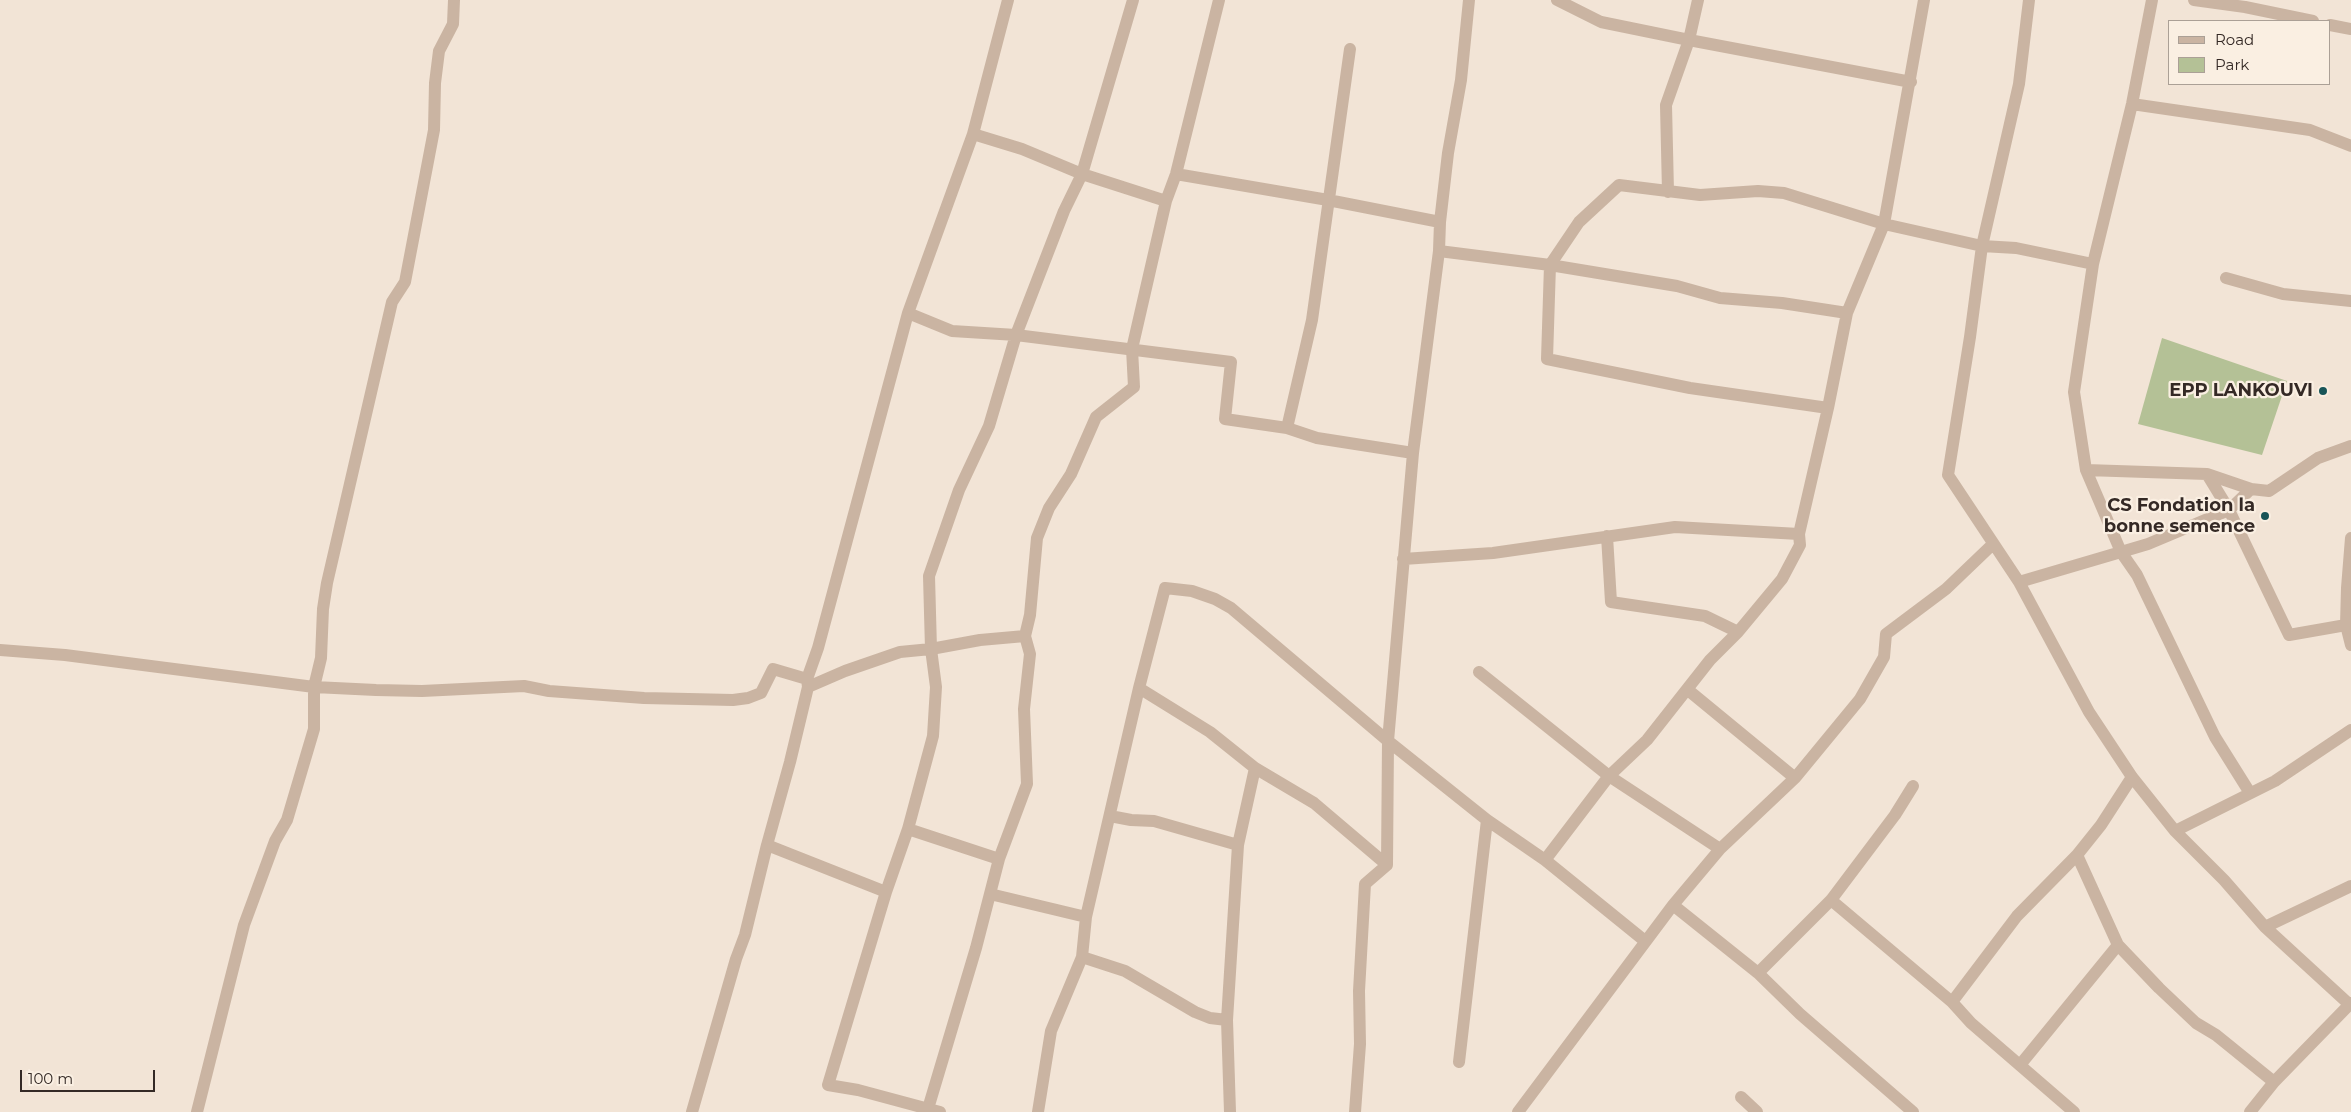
<!DOCTYPE html>
<style>
body{margin:0}
#map{position:relative;width:2351px;height:1112px;overflow:hidden;background:#f2e4d6;font-family:Montserrat,sans-serif}
canvas{display:block}
.legend{position:absolute;left:2168px;top:20px;width:162px;height:65px;box-sizing:border-box;background:#faefe2;border:1px solid #aba096;margin:0;padding:6px 9px;list-style:none;font-size:15px;color:#342925}
.legend li{display:flex;align-items:center;gap:10px;height:25px}
.legend b{width:25px;border:1px solid #aba096}
.scale{position:absolute;left:20px;top:1070px;width:135px;height:22px;box-sizing:border-box;border:2px solid #342925;border-top:0;padding-left:6px;font-size:15px;line-height:18px;white-space:nowrap;color:#342925;-webkit-text-stroke:4px #faefe2;paint-order:stroke}
</style>
<div id="map">
<canvas width="2351" height="1112"></canvas>
<ul class="legend">
<li><b style="height:6px;background:#cab4a2"></b>Road</li>
<li><b style="height:14px;background:#b4c196"></b>Park</li>
</ul>
<div class="scale">100 m</div>
</div>
<script>
const context = document.querySelector('canvas').getContext('2d');
context.lineJoin = 'round';
function fillPath(path, color) { context.fillStyle = color; context.fill(path, 'evenodd'); }
const toPath = rows => new Path2D(rows.map(r => 'M' + r).join(''));
function stroke(path, color, width, dash) { context.strokeStyle = color; context.lineWidth = width; context.lineCap = dash ? 'butt' : 'round'; context.setLineDash(dash || []); context.stroke(path); }
function write(font, color, halo, rows, align = 'center') {
  context.font = font + ' Montserrat,sans-serif'; context.lineWidth = 4.5; context.setLineDash([]); context.textBaseline = 'middle'; context.strokeStyle = halo; context.fillStyle = color; for (const [text, x, y, turn = 0] of rows) {
    context.save(); context.translate(x, y); context.rotate((+turn || 0) * Math.PI / 180); context.textAlign = isNaN(turn) ? turn : align; if (halo) context.strokeText(text, 0, 0); context.fillText(text, 0, 0); context.restore();
  }
}
const green = toPath([
 [2162,338,2287,381,2262,455,2138,424]
]);
const minor = toPath([
 [1557,0,1601,22,1689,40,1666,105,1668,192],
 [1698,0,1689,40,1911,82],
 [2029,0,2019,84,1982,246,1970,337,1948,475,2019,582,2089,712,2132,777,2175,831,2224,880,2265,927,2349,1004],
 [2194,0,2245,7,2313,21],
 [2330,25,2351,29],
 [2132,104,2310,130,2351,146],
 [973,134,1022,149,1082,174,1166,201],
 [1176,174,1328,200,1440,222],
 [1439,251,1550,265,1677,286,1720,298,1782,303,1847,313],
 [2226,278,2283,294,2351,301],
 [908,313,952,331,1016,335,1231,362,1225,419,1287,428,1317,438,1413,453],
 [1828,408,1690,388,1547,359,1550,265,1579,222,1619,185,1700,195,1758,191,1784,193,1884,224,1982,246,2016,248,2093,264],
 [1287,428,1312,320,1350,49],
 [2086,470,2207,474,2251,489,2269,491,2318,458,2351,446],
 [2207,474,2229,510,2289,635,2346,625,2347,588,2351,538],
 [1607,536,1611,602,1705,616,1738,632],
 [1403,559,1493,553,1675,527,1799,534],
 [2019,582,2121,552,2086,470,2074,392,2093,264,2132,104,2152,0],
 [2346,625,2351,645],
 [0,650,65,655,314,687,376,690,422,691,524,686,549,691,644,698,733,700,748,698,761,693,773,669,807,679],
 [1479,672,1609,776,1720,849],
 [808,687,845,671,900,652,931,649,980,640,1025,636],
 [1139,688,1210,732,1255,768,1314,803,1387,865],
 [1688,690,1795,778],
 [2250,793,2215,737,2137,575,2121,552,2148,544,2229,510,2251,489],
 [1110,816,1131,820,1154,821,1238,845],
 [908,829,999,859],
 [2175,831,2275,781,2351,730],
 [767,845,886,892],
 [1545,860,1609,776,1647,740,1710,660,1738,632,1782,579,1800,545,1799,534,1828,408,1847,313,1884,224,1924,0],
 [990,894,1086,917],
 [1831,900,1952,1002,1971,1023,2074,1112],
 [1673,905,1758,973,1800,1014,1913,1112],
 [2265,927,2351,886],
 [2118,945,2159,988,2196,1023,2216,1035,2274,1082],
 [1082,957,1125,971,1195,1012,1210,1018,1227,1020],
 [1758,973,1831,900,1895,815,1913,786],
 [1952,1002,2017,916,2077,855],
 [1459,1062,1487,820],
 [2020,1065,2118,945,2077,855,2101,825,2132,777],
 [1741,1097,1757,1112],
 [197,1112,244,925,275,841,287,820,314,729,314,687,321,658,323,609,327,583,392,302,405,282,434,130,435,83,439,51,453,24,454,0],
 [692,1112,736,959,745,935,767,845,790,762,808,687,807,679,818,648,908,313,973,134,1008,0],
 [927,1112,976,948,999,859,1027,784,1024,709,1030,654,1025,636,1030,615,1037,538,1049,508,1071,474,1096,417,1134,387,1132,349,1166,201,1176,174,1219,0],
 [940,1112,858,1090,828,1085,886,892,908,829,933,736,936,687,931,649,929,576,959,490,989,426,1016,335,1064,211,1082,174,1133,0],
 [1038,1112,1051,1031,1082,957,1086,917,1139,688,1165,588,1192,591,1215,599,1231,608,1388,741,1487,820,1545,860,1645,941],
 [1230,1112,1227,1020,1238,845,1255,768],
 [1355,1112,1360,1044,1359,991,1365,884,1387,865,1388,741,1413,453,1439,251,1440,222,1448,153,1461,80,1469,0],
 [1518,1112,1673,905,1720,849,1795,778,1860,699,1884,657,1886,634,1946,589,1993,544],
 [2250,1112,2274,1082,2351,1003]
]);
const markers = [
 [2323,391,5,"#185558"],
 [2265,516,5,"#185558"]
];
const poiNames = [
 ["EPP LANKOUVI",2313,391],
 ["CS Fondation la",2255,506],
 ["bonne semence",2255,527]
];
fillPath(green, '#b4c196');
stroke(minor, '#cab4a2', 12);
for (const [x, y, r, color] of markers) { const dot = new Path2D(); dot.arc(x, y, r, 0, 2 * Math.PI); context.fillStyle = color; context.fill(dot); stroke(dot, '#faefe2', 2); }
write('bold 18px', '#342925', '#faefe2', poiNames, 'right');
</script>
